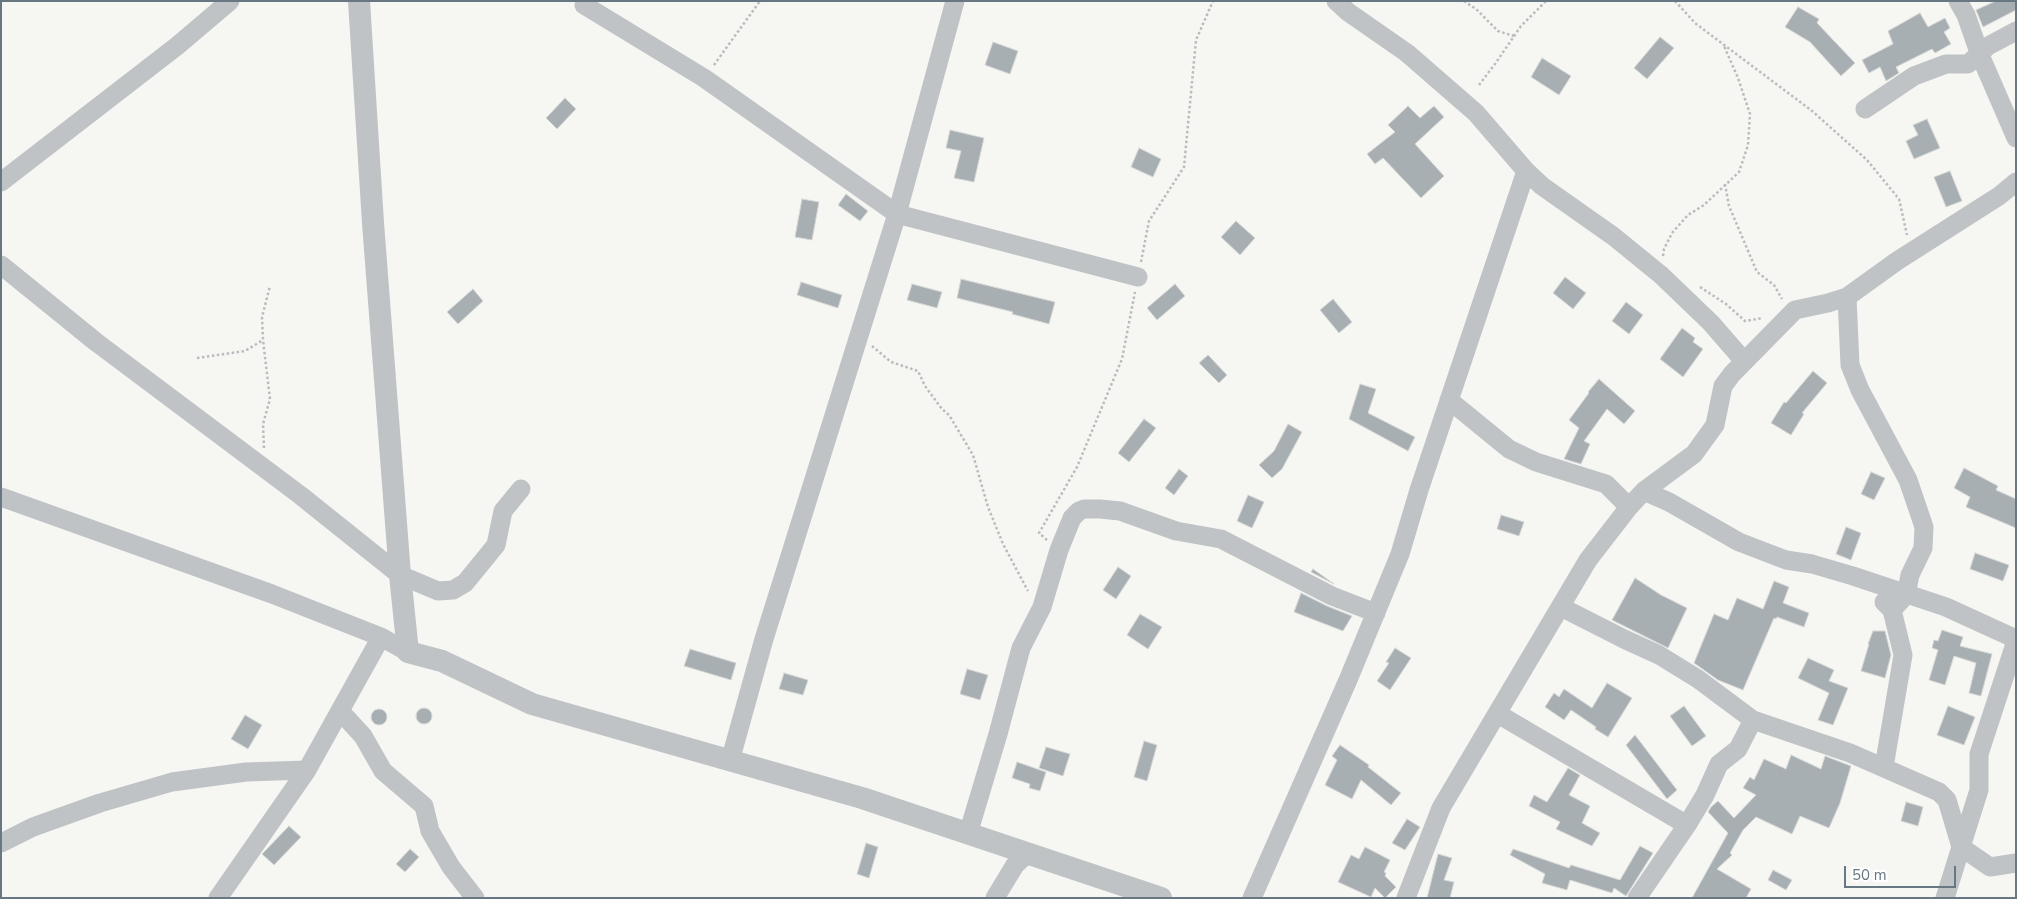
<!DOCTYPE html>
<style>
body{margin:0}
#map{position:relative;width:2017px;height:899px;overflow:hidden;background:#f6f6f3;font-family:"Nunito Sans",sans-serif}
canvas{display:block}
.frame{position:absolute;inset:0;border:2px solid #677882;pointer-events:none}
.scale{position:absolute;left:1844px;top:866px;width:112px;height:22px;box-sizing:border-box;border:2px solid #677882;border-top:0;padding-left:6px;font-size:15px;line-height:18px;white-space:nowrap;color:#677882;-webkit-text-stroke:4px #fff;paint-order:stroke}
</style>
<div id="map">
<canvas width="2017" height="899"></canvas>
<div class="frame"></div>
<div class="scale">50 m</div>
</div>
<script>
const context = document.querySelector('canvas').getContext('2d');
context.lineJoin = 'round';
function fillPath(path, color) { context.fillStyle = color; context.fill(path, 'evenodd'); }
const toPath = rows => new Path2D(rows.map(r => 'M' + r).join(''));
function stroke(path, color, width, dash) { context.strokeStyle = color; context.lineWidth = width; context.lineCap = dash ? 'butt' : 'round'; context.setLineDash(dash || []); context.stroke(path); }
const building = toPath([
 [1996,1,2016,1,2016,10,1983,27,1976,10,1996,1],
 [1798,7,1819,19,1817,23,1855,63,1841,76,1810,42,1785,27,1798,7],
 [1920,13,1928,27,1945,18,1950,28,1944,32,1951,44,1935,53,1932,49,1896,67,1899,73,1886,81,1880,67,1869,73,1862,60,1893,44,1888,31,1920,13],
 [1660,37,1674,48,1647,79,1634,68,1660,37],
 [993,42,1018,51,1010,74,985,65,993,42],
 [1542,58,1571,76,1559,95,1531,77,1542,58],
 [565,98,576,109,557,129,546,118,565,98],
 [1408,106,1420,118,1434,106,1444,117,1415,144,1444,176,1421,198,1383,158,1375,164,1367,154,1395,132,1388,125,1408,106],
 [1927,119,1940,148,1914,159,1906,141,1918,135,1913,125,1927,119],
 [950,130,984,138,974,182,954,178,961,151,946,148,950,130],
 [1139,148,1161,159,1153,177,1131,167,1139,148],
 [1950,171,1962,201,1946,207,1934,177,1950,171],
 [846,194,868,211,860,221,838,205,846,194],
 [802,199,819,202,812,240,795,237,802,199],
 [1236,221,1255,238,1240,255,1221,237,1236,221],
 [1565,277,1586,293,1573,309,1553,293,1565,277],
 [961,279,1055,302,1049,324,1012,314,1013,312,957,298,961,279],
 [801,282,842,295,838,308,797,295,801,282],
 [912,284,942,292,937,308,907,300,912,284],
 [1175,284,1185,296,1157,320,1147,308,1175,284],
 [473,289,483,301,458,324,447,312,473,289],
 [1333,299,1352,322,1339,333,1320,310,1333,299],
 [1626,302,1643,315,1629,334,1612,321,1626,302],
 [1682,328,1695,338,1693,342,1703,349,1683,377,1660,359,1682,328],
 [1208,355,1227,375,1219,383,1199,363,1208,355],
 [1813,371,1827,383,1802,413,1804,414,1791,435,1771,423,1784,402,1786,403,1813,371],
 [1599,379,1635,411,1624,424,1607,409,1584,441,1590,444,1581,464,1564,459,1579,428,1569,420,1589,393,1588,392,1599,379],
 [1360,384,1376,389,1368,413,1415,437,1408,451,1349,419,1360,384],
 [1144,419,1156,428,1129,462,1118,453,1144,419],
 [1288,424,1302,432,1282,469,1272,478,1259,465,1274,451,1288,424],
 [1964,468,1998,486,1996,490,2016,499,2016,528,1966,507,1970,497,1954,488,1964,468],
 [1179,469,1188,476,1174,495,1165,488,1179,469],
 [1871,472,1885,478,1874,500,1861,494,1871,472],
 [1248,495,1264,502,1252,528,1237,521,1248,495],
 [1501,515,1524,522,1519,536,1497,529,1501,515],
 [1846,527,1861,533,1851,560,1836,554,1846,527],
 [1975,553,2009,565,2003,581,1970,569,1975,553],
 [1118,567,1131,576,1116,599,1103,590,1118,567],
 [1313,569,1334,584,1311,572,1313,569],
 [1635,578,1661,595,1687,608,1668,648,1612,620,1635,578],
 [1774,581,1789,587,1783,603,1809,613,1804,627,1777,617,1776,619,1774,618,1743,690,1718,680,1694,663,1714,614,1728,620,1737,598,1763,609,1774,581],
 [1301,593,1327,606,1352,616,1343,631,1294,612,1301,593],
 [1140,614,1162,627,1148,649,1127,635,1140,614],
 [1942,630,1963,637,1960,646,1992,654,1981,696,1969,693,1976,663,1954,656,1945,685,1929,680,1938,650,1932,648,1934,640,1938,641,1942,630],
 [1873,631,1885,631,1891,655,1885,678,1861,671,1869,644,1868,644,1873,631],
 [1395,648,1411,658,1390,690,1377,681,1389,663,1386,662,1395,648],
 [690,649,736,663,731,680,684,666,690,649],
 [1808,658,1834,670,1829,681,1848,688,1833,725,1818,720,1829,693,1798,678,1808,658],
 [967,669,988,675,980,700,960,694,967,669],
 [784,673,808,680,803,695,779,689,784,673],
 [1607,683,1632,698,1608,737,1595,729,1596,727,1571,710,1564,720,1545,707,1554,693,1559,697,1564,689,1592,708,1607,683],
 [1684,706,1706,736,1692,746,1670,716,1684,706],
 [1948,706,1975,717,1964,745,1937,735,1948,706],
 '416 716a8 8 0 1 1 16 0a8 8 0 1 1-16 0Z',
 '371 717a8 8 0 1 1 16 0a8 8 0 1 1-16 0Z',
 [245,715,262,725,248,749,231,739,245,715],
 [1635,735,1677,790,1667,799,1626,745,1635,735],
 [1144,741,1157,745,1147,781,1134,777,1144,741],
 [1340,745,1369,765,1368,767,1401,793,1391,805,1361,780,1352,799,1325,785,1337,760,1332,756,1340,745],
 [1046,747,1070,754,1063,776,1039,768,1046,747],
 [1791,755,1821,769,1825,756,1851,766,1840,803,1829,828,1800,816,1792,834,1756,817,1743,830,1730,853,1732,855,1717,869,1751,889,1746,898,1692,898,1728,833,1708,812,1711,807,1718,801,1734,818,1756,795,1743,788,1750,777,1754,780,1764,759,1786,769,1791,755],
 [1017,762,1046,772,1040,791,1029,788,1030,784,1012,778,1017,762],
 [1568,768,1580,775,1569,795,1590,806,1582,823,1600,833,1592,846,1556,829,1560,822,1529,806,1534,795,1547,802,1568,768],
 [1906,802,1923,807,1918,826,1901,821,1906,802],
 [1407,819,1420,827,1405,850,1392,843,1407,819],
 [289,826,301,837,274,865,262,854,289,826],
 [866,843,878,847,869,878,857,874,866,843],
 [1640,846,1653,853,1626,896,1614,888,1612,893,1570,880,1567,890,1542,883,1545,874,1510,855,1513,849,1569,868,1571,865,1620,880,1640,846],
 [1365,847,1390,860,1384,872,1386,873,1385,876,1396,887,1385,898,1375,888,1371,897,1338,882,1351,855,1359,859,1365,847],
 [410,849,419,857,405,872,396,864,410,849],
 [1438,854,1452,858,1444,880,1454,882,1450,898,1427,898,1438,854],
 [1773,870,1792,880,1786,890,1768,880,1773,870]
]);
const path = toPath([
 [1464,1,1476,9,1498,31,1514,36],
 [1675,1,1695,23,1811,110,1867,160,1899,199,1907,235],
 [714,65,760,1],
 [1479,85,1495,64,1521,26,1546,1],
 [1725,184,1729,206,1757,272,1774,285,1782,299],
 [1663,256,1664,249,1672,233,1688,215,1704,205,1739,172,1748,145,1750,114,1738,78,1724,46],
 [1141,262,1149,221,1184,167,1196,40,1213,1],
 [1700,287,1726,304,1745,321,1763,318],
 [872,346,891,362,918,371,925,386,942,409,949,415,973,455,988,507,1003,544,1028,591],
 [197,358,245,351,263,340],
 [264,448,263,424,270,399,263,340,262,317,270,286],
 [1047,540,1039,533,1077,467,1122,359,1135,292]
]);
const minor = toPath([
 [1336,1,1348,12,1407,53,1476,113,1526,171,1542,186,1613,236,1661,275,1711,323,1744,361],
 [1958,1,1966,15,1980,55,2016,138],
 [584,5,704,78,897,214,1138,277],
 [1865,109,1914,76,1946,64,1968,64,1988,46,2016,31],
 [1,182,177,46,230,1],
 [1,265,96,342,300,495,400,575,438,591,453,590,465,583,496,545,503,511,521,489],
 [1847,297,1850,365,1860,390,1908,480,1924,527,1923,548,1910,575,1906,595,1892,610],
 [1449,400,1509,449,1536,462,1606,484,1629,507],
 [1644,491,1669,502,1739,542,1786,560,1812,564,1853,576,1946,607,2016,639],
 [1,497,272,594,381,637,408,652],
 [1884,602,1892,610,1903,655,1884,767],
 [1561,607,1624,639,1659,655,1698,679,1753,720,1850,753,1939,792,1947,800,1961,847,1945,898],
 [2016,641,1979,754,1979,790,1961,847,1990,867,2016,863],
 [340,711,363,736,383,771,424,806,430,831,451,867,475,898],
 [1498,714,1687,825],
 [730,761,764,639,897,214,955,1],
 [968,834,998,734,1021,648,1042,607,1059,550,1072,518,1079,511,1084,509,1100,509,1120,511,1176,531,1221,539,1332,596,1376,613],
 [1,843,33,827,100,803,172,782,246,772,307,770],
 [218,898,307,770,381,637],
 [995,898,1015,865,1027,854],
 [1252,898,1348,680,1400,554,1419,490,1526,171],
 [1406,898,1441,808,1588,560,1629,507,1644,491,1694,454,1715,425,1723,386,1732,374,1795,310,1828,303,1847,297,1897,261,1999,196,2016,182],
 [1637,898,1687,825,1705,795,1719,764,1738,749,1753,720]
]);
const tertiary = toPath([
 [359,1,373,223,400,575,408,652,442,661,532,704,862,798,1161,898]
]);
fillPath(building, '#a7afb3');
stroke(building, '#d7d7d5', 1);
stroke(path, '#b9bcbe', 2.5, [2.5, 2.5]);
stroke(minor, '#bfc3c6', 19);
stroke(tertiary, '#bfc3c6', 22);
</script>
